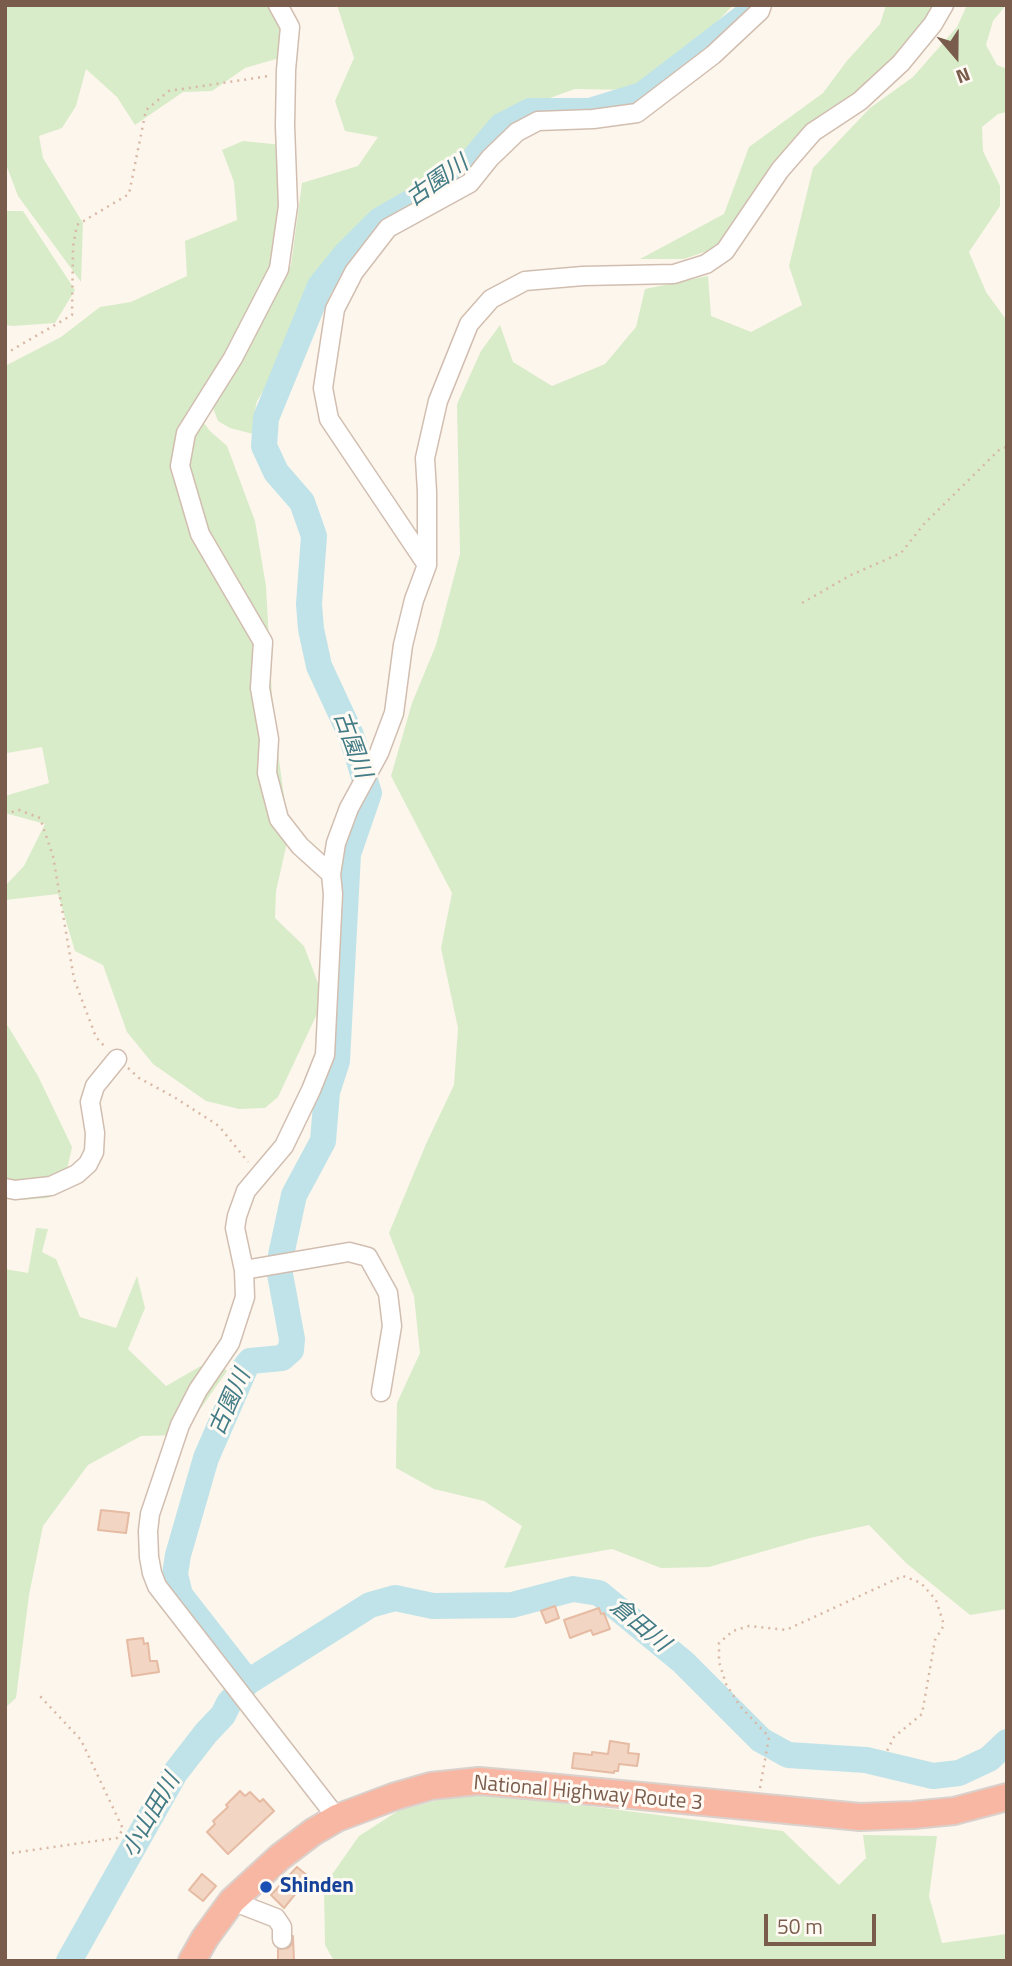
<!DOCTYPE html>
<meta charset="utf-8">
<style>
body{margin:0}
#map{position:relative;width:1012px;height:1966px;overflow:hidden;background:#fdf6ec;font-family:"Titillium Web",sans-serif}
canvas{display:block}
.frame{position:absolute;inset:0;border:7px solid #7a5c4d;pointer-events:none}
.north{position:absolute;left:921px;top:21px;width:70px;height:70px;-webkit-text-stroke:5px #fffaf3;paint-order:stroke;rotate:160deg;font-size:19px;font-weight:700;line-height:28px;text-align:center;color:#7a5c4d}
.north::after{content:'';display:block;margin:auto;width:24px;height:32px;background:#7a5c4d;clip-path:polygon(50% 0,100% 100%,50% 72%,0 100%)}
.scale{position:absolute;left:764px;top:1914px;width:112px;height:32px;box-sizing:border-box;border:4px solid #7a5c4d;border-top:0;padding-left:9px;font-size:21px;line-height:24px;white-space:nowrap;color:#7a5c4d;-webkit-text-stroke:5px #fffaf3;paint-order:stroke}
</style>
<div id="map">
<canvas width="1012" height="1966"></canvas>
<div class="frame"></div>
<div class="north">N</div>
<div class="scale">50 m</div>
</div>
<script>
const context = document.querySelector('canvas').getContext('2d');
context.lineJoin = 'round';
function fillPath(path, color) { context.fillStyle = color; context.fill(path, 'evenodd'); }
const toPath = rows => new Path2D(rows.map(r => 'M' + r).join(''));
function stroke(path, color, width, dash) { context.strokeStyle = color; context.lineWidth = width; context.lineCap = dash ? 'butt' : 'round'; context.setLineDash(dash || []); context.stroke(path); }
function write(font, color, halo, rows, align = 'center') {
  context.font = font + ' "Titillium Web","Noto Sans JP",sans-serif'; context.lineWidth = 6; context.setLineDash([]); context.textBaseline = 'middle'; context.strokeStyle = halo; context.fillStyle = color; for (const [text, x, y, turn = 0] of rows) {
    context.save(); context.translate(x, y); context.rotate((+turn || 0) * Math.PI / 180); context.textAlign = isNaN(turn) ? turn : align; if (halo) context.strokeText(text, 0, 0); context.fillText(text, 0, 0); context.restore();
  }
}
const green = toPath([
 [5,5,283,5,283,57,245,68,212,91,183,92,135,125,117,97,86,69,76,106,62,128,39,136,43,158,83,223,81,282,18,196,5,162],
 [337,5,733,5,693,48,632,90,575,89,522,108,459,178,403,210,372,230,340,265,257,401,253,420,257,435,230,428,218,421,210,400,241,356,291,265,302,183,358,166,378,137,345,131,335,101,354,58],
 [886,5,938,5,886,68,716,248,684,259,640,259,724,214,749,147,823,93,846,62,880,24],
 [967,5,1006,5,993,21,986,45,997,65,1007,69,1007,112,998,114,982,127,983,151,1000,186,1000,206,969,252,986,292,1007,321,1007,1609,970,1615,906,1563,869,1525,810,1538,709,1567,661,1568,612,1549,504,1568,522,1526,484,1501,434,1489,396,1468,397,1403,420,1353,414,1296,389,1233,426,1144,454,1085,458,1028,441,948,452,893,391,776,412,703,436,645,460,554,457,404,481,351,500,325,513,362,552,386,605,364,636,327,645,289,708,276,711,316,751,332,802,305,789,266,813,168,870,108,913,77,957,27],
 [243,141,282,145,280,219,266,282,248,328,216,366,194,410,210,431,227,446,255,521,266,586,273,715,289,834,276,891,275,918,304,946,324,999,278,1097,265,1108,239,1109,206,1101,153,1064,127,1032,103,965,75,951,58,894,5,900,5,886,24,866,45,824,5,813,5,796,49,783,42,747,7,753,5,749,5,366,61,337,100,307,131,302,187,276,185,241,237,220,234,182,222,150],
 [5,211,23,211,75,290,55,323,13,326,5,325],
 [5,1024,8,1026,38,1076,72,1147,63,1188,48,1198,21,1200,5,1189],
 [36,1228,48,1229,42,1252,56,1259,80,1317,116,1328,137,1276,145,1308,128,1349,166,1386,213,1359,227,1371,182,1435,141,1436,88,1465,43,1526,29,1595,16,1698,5,1708,5,1269,28,1273],
 [471,1791,783,1831,839,1885,866,1858,863,1835,937,1836,929,1896,942,1943,1007,1934,1007,1961,334,1961,325,1945,324,1886,359,1836,398,1811]
]);
const river = toPath([
 [248,1682,180,1595,175,1574,178,1555,206,1458,246,1366,250,1361,282,1358,291,1350,292,1339,280,1274,281,1255,294,1195,323,1141,327,1092,337,1061,348,854,369,793,351,735,319,666,311,629,309,604,314,536,302,502,276,472,264,446,266,418,320,286,346,254,380,220,441,185,471,162,501,126,530,111,590,111,642,95,749,13,750,5],
 [69,1961,175,1773,206,1733,223,1715,229,1703,248,1682,370,1605,395,1598,433,1606,512,1605,573,1589,599,1593,683,1662,761,1740,788,1755,866,1760,933,1776,959,1773,989,1759,1007,1742]
]);
const building = toPath([
 [101,1510,129,1513,126,1533,98,1530,101,1510],
 [555,1606,559,1618,546,1623,541,1611,555,1606],
 [599,1608,601,1614,604,1613,610,1629,593,1635,591,1630,570,1638,564,1620,599,1608],
 [143,1638,144,1644,148,1643,150,1661,157,1661,159,1672,132,1676,127,1640,143,1638],
 [610,1741,629,1744,628,1753,639,1754,637,1766,619,1764,618,1771,614,1771,614,1773,572,1768,574,1753,592,1755,592,1752,608,1754,610,1741],
 [240,1791,245,1796,250,1792,260,1802,263,1799,274,1811,228,1854,207,1832,215,1824,213,1821,228,1807,226,1805,240,1791],
 [297,1867,309,1877,284,1908,271,1895,297,1867],
 [202,1874,216,1886,203,1901,189,1890,202,1874],
 [293,1936,294,1961,278,1961,278,1949,288,1948,292,1944,293,1936]
]);
const path = toPath([
 [5,354,72,315,73,247,77,225,129,194,146,110,169,91,269,76],
 [802,603,851,575,901,553,924,524,1000,449,1007,447],
 [5,814,19,810,40,818,53,856,74,979,96,1037,105,1047],
 [128,1068,139,1078,174,1097,219,1126,248,1162],
 [760,1788,769,1737,740,1706,726,1684,719,1662,719,1643,733,1631,749,1626,786,1630,903,1576,921,1583,936,1600,944,1625,935,1640,922,1714,894,1737,886,1753],
 [5,1854,117,1838,123,1829,81,1740,39,1695]
]);
const minor = toPath([
 [278,5,290,27,286,70,285,126,288,206,279,269,233,358,186,433,180,466,200,534,263,642,260,688,269,739,267,773,279,819,300,846,331,874],
 [427,565,329,419,323,388,335,309,354,272,388,228,470,183,490,158,517,132,538,121,593,119,637,113,713,55,760,11,762,5],
 [5,1188,15,1190,51,1186,77,1174,88,1164,94,1152,95,1133,90,1102,95,1086,117,1059],
 [244,1270,349,1252,368,1257,388,1293,392,1326,381,1392],
 [337,1818,157,1586,152,1573,149,1557,148,1531,150,1514,180,1425,198,1390,230,1343,245,1297,244,1270,235,1228,237,1216,246,1191,284,1146,311,1090,325,1055,333,894,331,874,336,843,349,808,379,753,394,713,403,645,414,600,427,565,427,492,425,458,438,401,469,324,491,299,525,281,583,276,674,274,706,264,725,251,780,170,813,132,860,101,901,63,933,24,944,5],
 [232,1901,276,1918,282,1927,282,1939]
]);
const highway = toPath([
 [192,1961,205,1938,232,1901,280,1857,313,1832,337,1818,393,1797,431,1786,479,1781,537,1786,860,1817,913,1815,954,1811,1007,1797]
]);
const markers = [
 [266,1887,7,"#1a4fb4"]
];
const streetNames = [
 ["National Highway Route 3",588,1794,5]
];
const transitNames = [
 ["Shinden",280,1887]
];
const waterNames = [
 ["古園川",438,182,-35],
 ["古園川",351,745,70],
 ["古園川",231,1403,-66],
 ["倉田川",639,1626,40],
 ["小山田川",152,1816,-60]
];
fillPath(green, '#d8ecc9');
stroke(river, '#bfe3e8', 26);
fillPath(building, '#f3d5c3');
stroke(building, '#e6bba3', 2);
stroke(minor, '#d1beb0', 21);
stroke(highway, '#dad1cd', 30);
stroke(path, '#d9b8a5', 2.5, [2, 5]);
stroke(minor, '#fff', 18);
stroke(highway, '#f7b7a3', 26);
for (const [x, y, r, color] of markers) { const dot = new Path2D(); dot.arc(x, y, r, 0, 2 * Math.PI); context.fillStyle = color; context.fill(dot); stroke(dot, '#fffaf3', 2.5); }
write('21px', '#7a5c4d', '#fffaf3', streetNames);
write('bold 21px', '#164399', '#fffaf3', transitNames, 'left');
write('italic 23px', '#437c86', '#fffaf3', waterNames);
</script>
